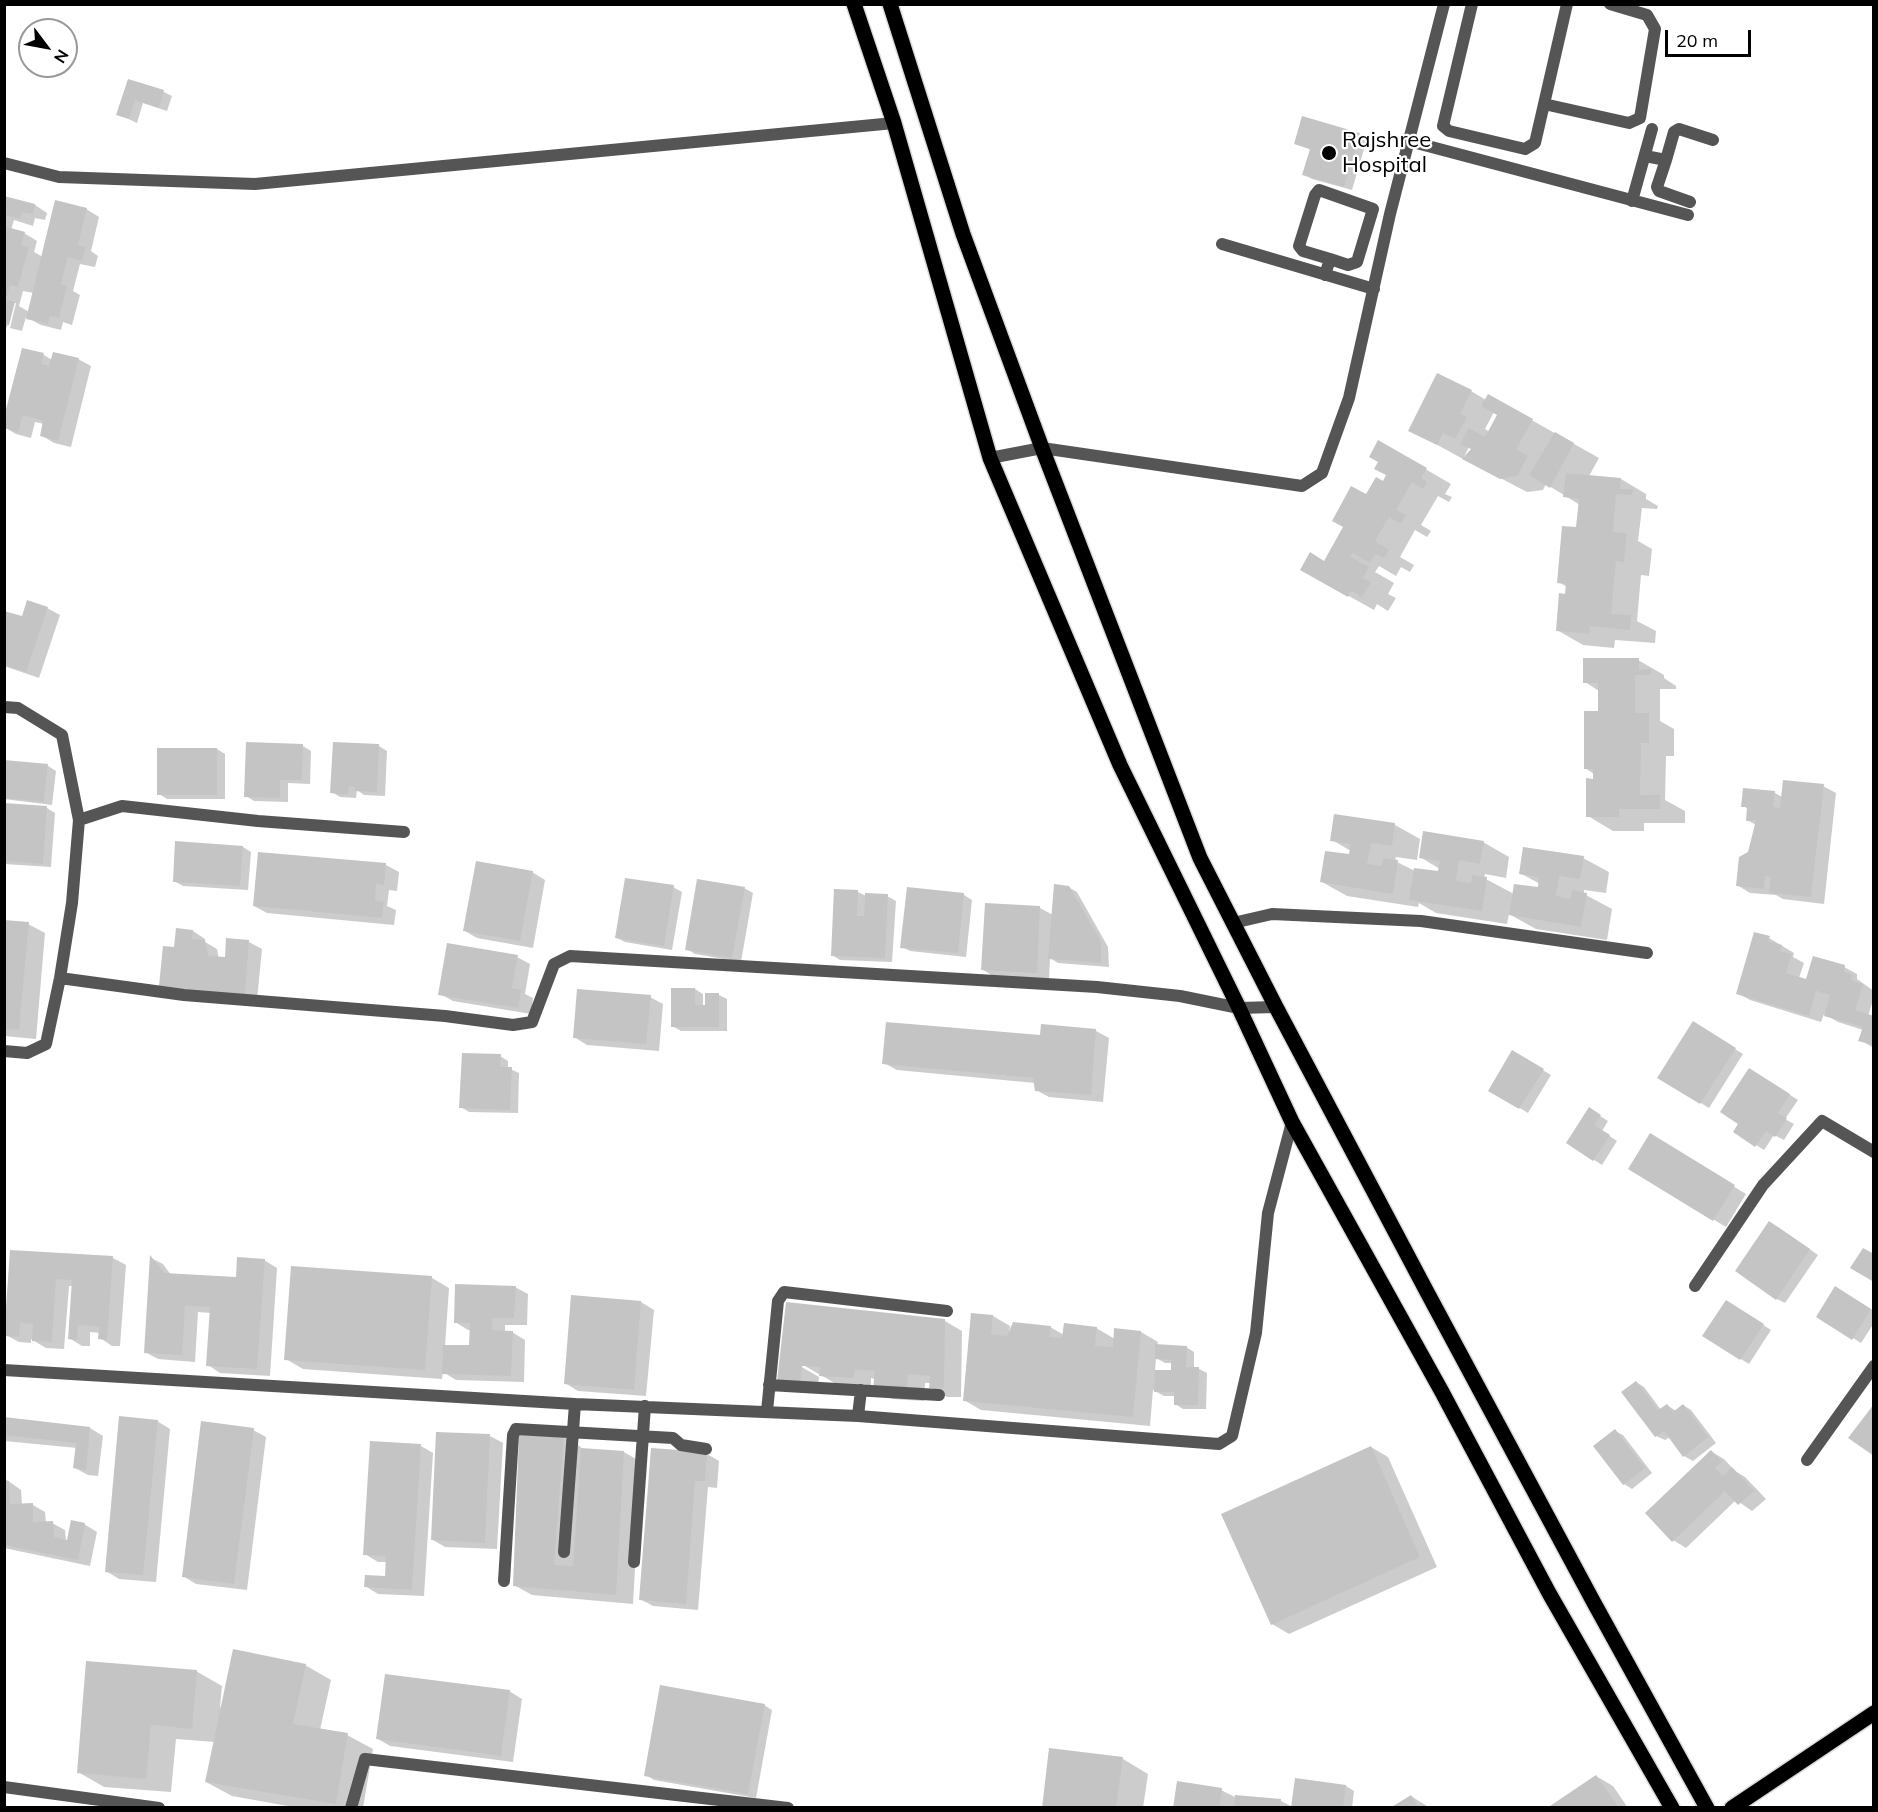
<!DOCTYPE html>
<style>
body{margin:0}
#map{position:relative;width:1878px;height:1812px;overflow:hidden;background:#fff;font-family:Mulish,sans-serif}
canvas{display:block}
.frame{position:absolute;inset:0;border:6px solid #000;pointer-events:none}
.north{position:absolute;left:18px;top:18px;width:60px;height:60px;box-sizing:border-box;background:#fff;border:2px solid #999;border-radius:50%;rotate:122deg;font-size:16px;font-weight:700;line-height:24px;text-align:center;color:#000}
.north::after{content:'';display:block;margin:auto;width:21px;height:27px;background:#000;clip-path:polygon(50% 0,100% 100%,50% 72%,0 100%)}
.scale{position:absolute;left:1665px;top:30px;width:86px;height:27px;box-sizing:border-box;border:3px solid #000;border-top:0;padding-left:8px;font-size:18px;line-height:21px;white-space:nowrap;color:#000;-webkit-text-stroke:4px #fff;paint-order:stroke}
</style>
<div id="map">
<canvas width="1878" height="1812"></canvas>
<div class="frame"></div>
<div class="north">N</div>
<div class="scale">20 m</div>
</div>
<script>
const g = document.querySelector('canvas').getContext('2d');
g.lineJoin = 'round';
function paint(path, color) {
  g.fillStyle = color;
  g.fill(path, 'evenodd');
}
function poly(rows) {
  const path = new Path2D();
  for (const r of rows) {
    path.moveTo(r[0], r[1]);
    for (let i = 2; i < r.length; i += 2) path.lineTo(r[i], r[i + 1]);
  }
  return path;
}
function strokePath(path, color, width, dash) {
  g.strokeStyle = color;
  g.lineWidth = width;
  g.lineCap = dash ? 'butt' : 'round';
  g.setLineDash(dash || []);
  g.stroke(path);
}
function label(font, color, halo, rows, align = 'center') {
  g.font = font + ' Mulish,sans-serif';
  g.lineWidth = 4.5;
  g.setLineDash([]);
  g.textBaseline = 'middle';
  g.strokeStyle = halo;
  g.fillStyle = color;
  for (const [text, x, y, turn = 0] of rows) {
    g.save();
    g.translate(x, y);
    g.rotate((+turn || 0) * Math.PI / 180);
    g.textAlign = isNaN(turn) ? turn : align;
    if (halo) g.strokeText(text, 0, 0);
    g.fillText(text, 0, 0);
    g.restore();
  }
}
paint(poly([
 [129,81,164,92,172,96,167,111,143,103,137,123,118,114],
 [1359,135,1367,139,1352,190,1312,179,1303,174,1311,150,1295,143],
 [4,197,35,205,47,213,45,220,35,218,33,226,14,220,11,230,24,233,37,241,34,252,43,257,86,209,99,217,91,251,98,256,95,267,80,264,73,291,80,295,72,325,63,322,61,330,41,325,26,317,22,331,10,328,16,303,13,303,7,327,4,327],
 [23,291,34,293,29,312,19,306],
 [23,350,44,355,52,360,78,359,91,366,71,447,54,443,41,435,44,424,35,422,31,438,16,434,4,427],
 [1471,391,1486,400,1489,396,1599,458,1589,476,1621,479,1646,494,1646,499,1658,506,1657,509,1642,508,1638,541,1652,549,1649,576,1641,575,1637,621,1656,631,1655,643,1615,640,1614,648,1583,645,1557,630,1567,587,1559,582,1577,528,1580,505,1546,484,1543,490,1527,492,1464,459,1473,449,1469,447,1463,459,1410,430],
 [1494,412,1499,415,1490,432,1485,429],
 [1379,442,1451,484,1445,494,1452,497,1449,502,1438,496,1421,525,1431,531,1427,537,1415,530,1400,557,1414,565,1410,572,1401,567,1396,576,1379,566,1375,572,1394,583,1388,594,1396,598,1388,611,1377,604,1374,610,1302,570,1325,563,1367,496,1384,483,1388,475,1380,462],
 [47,608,60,615,39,678,4,666,4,612,23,618],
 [1638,660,1664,675,1664,678,1676,686,1676,689,1660,689,1660,721,1674,729,1674,756,1666,756,1665,800,1685,811,1685,823,1644,823,1644,831,1613,831,1588,816,1594,774,1585,768,1599,713,1599,691,1585,682],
 [335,744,379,746,387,751,385,796,364,795,357,790,356,798,340,797,332,792],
 [303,746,311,751,310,784,288,783,288,802,254,801,246,796],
 [217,749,225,754,225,799,167,799,159,794],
 [4,761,48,766,56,771,52,805,4,799],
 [1823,786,1836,793,1824,904,1783,899,1776,895,1750,893,1737,885,1750,853,1756,825,1747,820,1748,809,1743,806,1744,789,1775,793,1782,797],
 [4,804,47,808,55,813,51,867,4,864],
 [1395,825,1420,839,1417,860,1396,857,1395,861,1415,871,1439,873,1440,869,1420,857,1483,842,1509,857,1506,878,1485,874,1484,878,1514,894,1539,889,1540,884,1520,873,1583,858,1609,872,1606,893,1584,890,1584,894,1612,909,1607,940,1536,929,1509,914,1507,924,1436,913,1419,903,1418,907,1347,896,1322,882,1350,856,1351,851,1332,840],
 [243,847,251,852,248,890,183,886,174,881],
 [260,853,386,865,399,872,397,891,389,890,387,906,396,910,394,925,267,913,254,906],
 [532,872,545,880,533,948,477,938,465,931],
 [673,887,682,892,672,950,625,942,617,938],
 [1068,887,1077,892,1108,947,1109,967,1058,963,1050,958,1049,980,995,977,983,970,986,905,1040,908,1053,915],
 [744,888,753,893,741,962,695,954,687,949],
 [908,889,964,895,972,900,966,957,910,951,902,947],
 [836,891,858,892,866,896,887,896,896,901,892,962,840,960,832,955],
 [4,921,28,924,45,933,36,1039,4,1036],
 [193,931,205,939,205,942,217,949,219,959,226,959,249,942,262,949,257,1000,174,993,161,986,176,949],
 [1769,938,1794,953,1793,957,1804,963,1799,978,1807,981,1844,967,1857,974,1857,979,1874,991,1874,997,1868,1016,1874,1018,1874,1048,1860,1040,1863,1030,1838,1022,1824,1014,1821,1022,1750,1000,1738,993],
 [517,957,530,964,525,994,533,998,531,1014,453,1001,440,994],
 [695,989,703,994,703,1007,707,1007,707,994,719,995,727,999,727,1031,681,1031,672,1026],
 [650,997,663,1004,659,1051,587,1045,574,1037],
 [1042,1026,1096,1031,1109,1038,1103,1102,1049,1097,1036,1090,1035,1083,897,1070,884,1063,1042,1037],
 [1701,1028,1743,1054,1709,1108,1659,1077],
 [1512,1052,1551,1075,1528,1113,1490,1090],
 [500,1056,508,1061,508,1068,519,1073,518,1113,469,1112,461,1107],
 [1758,1074,1798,1100,1785,1119,1794,1124,1784,1140,1774,1135,1764,1150,1735,1132],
 [1597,1114,1608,1121,1602,1131,1617,1141,1602,1165,1568,1143],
 [1663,1143,1746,1194,1726,1227,1630,1169],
 [1778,1227,1818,1255,1785,1303,1777,1299],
 [12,1251,113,1258,126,1265,120,1346,112,1346,100,1338,100,1333,90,1332,90,1346,82,1346,69,1338,73,1286,69,1286,64,1349,46,1348,31,1339,31,1343,19,1342,6,1335],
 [151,1258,163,1264,171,1275,237,1279,264,1260,277,1268,270,1376,220,1373,208,1365,211,1313,198,1312,195,1362,158,1359,145,1352],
 [432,1278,449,1288,445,1346,471,1347,472,1330,468,1330,455,1322,515,1287,528,1294,527,1325,505,1325,505,1332,512,1332,525,1340,524,1382,456,1380,443,1372,442,1379,303,1369,286,1359],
 [1836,1288,1874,1311,1874,1323,1861,1343,1818,1316],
 [641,1302,654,1310,646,1396,578,1391,565,1383],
 [787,1304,945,1321,962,1331,961,1397,947,1397,930,1387,931,1383,925,1383,924,1401,892,1399,875,1389,875,1379,871,1378,871,1387,838,1385,796,1361,795,1363,819,1377,817,1392,796,1390],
 [1734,1306,1771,1330,1749,1364,1704,1336],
 [972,1314,993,1316,1010,1326,1009,1333,1050,1327,1064,1335,1096,1328,1115,1339,1141,1332,1158,1342,1157,1346,1186,1347,1194,1352,1194,1368,1199,1369,1207,1373,1206,1409,1183,1409,1175,1404,1175,1396,1164,1396,1153,1390,1150,1426,981,1410,964,1400],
 [1156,1358,1165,1363,1172,1363,1172,1372,1155,1371],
 [1636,1382,1644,1387,1661,1410,1667,1405,1676,1411,1683,1405,1691,1410,1716,1443,1693,1461,1684,1456,1670,1437,1665,1440,1656,1436],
 [4,1419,90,1428,103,1436,98,1476,88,1475,75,1468,77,1448,4,1441],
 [157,1421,170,1429,156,1582,119,1579,106,1571],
 [253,1430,266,1437,247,1590,196,1584,183,1576],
 [1615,1431,1623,1435,1652,1473,1632,1489,1624,1484],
 [490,1436,503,1443,497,1549,445,1547,433,1540],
 [564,1437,581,1447,581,1449,624,1452,641,1462,633,1604,532,1595,514,1585],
 [421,1446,433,1453,424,1596,378,1594,365,1586,386,1578,387,1562,378,1562,365,1554],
 [1371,1447,1388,1457,1437,1567,1289,1634,1272,1624],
 [1712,1452,1724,1459,1735,1471,1745,1477,1766,1499,1752,1511,1736,1500,1686,1548,1673,1540],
 [707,1454,719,1461,717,1488,708,1487,698,1610,653,1606,640,1599],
 [4,1478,21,1490,22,1505,33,1505,45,1512,46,1523,52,1523,65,1530,66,1541,68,1541,84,1524,97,1532,90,1566,4,1548],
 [305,1665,331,1680,320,1730,347,1735,373,1749,363,1808,299,1808,232,1796,206,1782,215,1742,176,1739,171,1792,104,1787,78,1772,196,1671,222,1686,220,1707,222,1708],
 [509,1691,522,1699,513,1762,390,1746,378,1739],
 [764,1705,772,1710,756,1798,654,1780,646,1775],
 [1123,1759,1148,1774,1143,1808,1043,1808],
 [1596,1776,1613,1786,1628,1808,1550,1808],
 [1346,1786,1354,1791,1352,1808,1174,1808,1221,1790,1237,1798,1281,1801,1293,1807],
 [1411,1796,1430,1808,1393,1808]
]), '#0003');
paint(poly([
 [128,79,164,90,159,108,135,100,129,119,116,115],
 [1302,116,1360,133,1344,187,1302,175,1310,149,1294,144],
 [4,196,35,204,33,214,22,212,20,219,4,215],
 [55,200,87,208,78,245,86,247,82,261,68,257,61,284,67,286,59,318,50,316,48,324,26,319],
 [4,226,25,232,21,245,29,247,18,287,10,285,6,300,15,302,9,325,4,324],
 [22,348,44,353,41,364,49,366,53,352,79,358,58,441,40,436,43,421,23,415,18,432,4,428,4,417],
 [1437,373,1472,390,1460,414,1467,417,1455,439,1443,433,1437,445,1408,431],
 [1488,394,1533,419,1516,449,1528,456,1517,476,1500,479,1462,459,1471,449,1460,444,1469,428,1485,437,1497,415,1481,406],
 [1555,432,1574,443,1550,488,1529,475],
 [1378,440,1427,468,1421,478,1427,482,1423,489,1412,482,1396,510,1406,515,1401,524,1389,517,1375,541,1389,550,1384,558,1375,554,1370,563,1353,553,1350,556,1369,567,1363,578,1371,582,1362,597,1351,591,1348,597,1300,570,1310,552,1324,561,1343,527,1332,521,1351,486,1366,494,1376,477,1383,481,1386,475,1374,469,1378,462,1369,457],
 [1566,473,1621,478,1620,489,1633,489,1632,495,1616,494,1613,532,1627,533,1624,562,1616,561,1611,614,1631,615,1630,630,1590,626,1589,634,1556,631,1559,593,1565,594,1566,584,1557,583,1562,526,1576,527,1579,499,1563,497],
 [27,600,48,607,26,672,4,665,4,611,22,616],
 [1583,658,1639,658,1639,670,1651,669,1651,675,1635,675,1635,713,1649,713,1649,743,1641,743,1640,795,1660,795,1660,809,1619,809,1619,817,1586,817,1586,778,1593,779,1593,769,1584,769,1584,711,1598,711,1598,683,1583,683],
 [246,742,303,744,302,780,280,780,280,798,244,797],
 [333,742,379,744,377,792,354,791,355,787,349,786,348,795,330,793],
 [157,748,217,748,217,795,157,795],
 [4,760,48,764,44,802,4,798],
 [1783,780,1824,784,1811,897,1769,893,1771,877,1765,876,1764,889,1736,886,1739,857,1748,852,1756,820,1746,821,1747,807,1741,807,1743,788,1775,791,1773,807,1780,808],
 [4,803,47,806,43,864,4,861],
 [1334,814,1395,823,1392,846,1371,843,1367,864,1382,866,1383,858,1398,860,1393,894,1320,882,1325,851,1349,854,1351,844,1330,841],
 [1423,831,1484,841,1480,864,1459,860,1456,881,1471,883,1472,875,1487,877,1482,911,1409,900,1414,868,1438,871,1440,861,1419,858],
 [175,841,243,846,240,886,173,882],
 [1523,847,1584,856,1580,879,1559,876,1556,896,1570,899,1572,890,1587,893,1581,927,1509,915,1514,884,1538,887,1539,877,1519,874],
 [258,852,386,863,384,885,376,884,375,901,384,902,382,918,253,906],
 [476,861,533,871,520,941,463,931],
 [625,878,674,885,664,946,615,938],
 [697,879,745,887,732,958,685,950],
 [1054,884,1069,886,1101,941,1101,963,1048,959],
 [907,887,964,893,958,953,900,948],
 [834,889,858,890,857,916,864,916,865,893,888,894,885,958,831,956],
 [985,903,1040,906,1037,973,981,970],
 [4,920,29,922,19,1030,4,1029],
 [176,928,193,930,192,939,205,940,208,956,225,957,226,938,249,940,245,994,159,986,163,946,174,947],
 [1754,932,1770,936,1768,941,1782,945,1780,951,1792,954,1786,973,1806,979,1813,956,1845,965,1844,972,1852,975,1851,980,1863,984,1855,1010,1874,1016,1874,1045,1858,1041,1863,1027,1824,1016,1830,995,1816,991,1809,1016,1736,994],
 [447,943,518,955,512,988,521,990,518,1008,438,995],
 [671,988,695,988,695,1005,705,1005,705,993,719,993,719,1027,671,1027],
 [577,989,651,995,646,1044,573,1038],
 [1693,1021,1736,1048,1700,1104,1657,1078],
 [886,1022,1040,1035,1041,1024,1096,1029,1091,1095,1035,1091,1033,1078,882,1064],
 [1512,1050,1544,1069,1519,1109,1488,1091],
 [462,1053,501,1054,500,1067,512,1067,510,1110,459,1108],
 [1749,1068,1790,1094,1778,1113,1787,1118,1775,1137,1766,1131,1755,1147,1733,1132,1738,1124,1720,1112],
 [1589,1107,1601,1115,1594,1125,1610,1135,1593,1161,1566,1143],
 [1650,1133,1735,1185,1713,1221,1628,1169],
 [1769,1221,1810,1249,1776,1300,1735,1271],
 [1863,1248,1874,1254,1874,1282,1850,1268],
 [10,1250,113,1256,107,1340,98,1339,99,1327,78,1325,77,1340,68,1339,72,1280,56,1279,52,1342,32,1341,33,1324,20,1323,19,1337,4,1336],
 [150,1255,164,1273,236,1277,237,1257,265,1259,257,1369,206,1366,210,1307,185,1306,182,1355,144,1353],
 [291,1266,432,1276,425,1370,284,1360],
 [455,1284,516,1286,514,1318,492,1318,492,1330,513,1331,511,1376,442,1374,443,1345,469,1345,470,1323,454,1323],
 [1835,1286,1871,1309,1852,1340,1816,1317],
 [571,1295,641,1301,634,1390,564,1384],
 [1726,1300,1764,1324,1740,1360,1702,1336],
 [786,1302,945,1319,944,1388,929,1388,930,1376,908,1374,907,1391,873,1389,875,1371,855,1369,854,1378,819,1376,820,1367,802,1366,800,1383,777,1381],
 [971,1313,993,1315,991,1334,1007,1336,1013,1322,1051,1326,1049,1337,1062,1338,1064,1323,1097,1327,1095,1346,1113,1347,1114,1328,1141,1331,1133,1417,963,1401],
 [1155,1344,1187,1346,1186,1367,1199,1367,1198,1405,1174,1405,1174,1392,1154,1392,1155,1370,1171,1370,1171,1360,1155,1359],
 [1636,1381,1658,1410,1667,1404,1673,1412,1683,1404,1708,1437,1683,1457,1664,1431,1655,1437,1621,1392],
 [1874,1404,1874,1456,1848,1438],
 [119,1416,158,1420,143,1575,105,1572],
 [4,1417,90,1427,86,1470,73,1468,76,1443,4,1435],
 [201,1421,254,1428,234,1584,182,1577],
 [1615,1429,1645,1468,1623,1485,1593,1446],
 [436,1432,490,1434,485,1543,431,1540],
 [519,1435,564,1436,554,1565,573,1566,581,1448,624,1451,616,1595,513,1586],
 [370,1441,421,1444,412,1590,364,1587,365,1575,385,1576,386,1556,363,1555],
 [1371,1446,1420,1557,1271,1625,1221,1514],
 [651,1448,707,1452,705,1481,695,1481,686,1604,639,1600],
 [1711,1450,1722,1462,1715,1468,1723,1476,1732,1467,1754,1491,1738,1505,1725,1491,1672,1542,1645,1513],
 [9,1481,10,1504,33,1503,33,1522,53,1521,54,1537,67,1540,71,1520,85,1523,78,1560,4,1545,4,1482],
 [233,1649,306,1664,293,1724,348,1733,336,1804,205,1782],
 [86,1661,197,1670,192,1729,151,1725,146,1779,77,1773],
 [385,1674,510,1690,501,1756,376,1739],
 [660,1685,765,1704,748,1794,644,1776],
 [1049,1748,1123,1757,1116,1808,1042,1808],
 [1596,1775,1619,1808,1547,1808],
 [1295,1778,1346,1785,1343,1808,1291,1808],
 [1177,1781,1222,1788,1219,1808,1173,1808],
 [1235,1795,1281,1799,1280,1808,1234,1808],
 [1411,1795,1419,1808,1390,1808]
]), '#c4c4c4');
const primary = poly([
 [854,4,894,123,990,458,1120,765,1239,1008,1292,1122,1442,1392,1549,1593,1672,1808],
 [890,4,963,234,1042,448,1200,858,1276,1007,1427,1292,1593,1601,1707,1808],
 [1732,1808,1874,1713]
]);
strokePath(primary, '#dbdbdb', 18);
strokePath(poly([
 [1472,4,1443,126,1449,131,1525,149,1535,143,1544,104,1629,123,1640,118,1655,29,1647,15,1610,4],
 [1544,104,1567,4],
 [1409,141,1688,215],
 [1645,156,1666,160,1657,187,1659,191,1690,202],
 [1666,160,1674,132,1679,129,1713,140],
 [4,163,59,177,255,184,894,123],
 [1632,201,1652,129],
 [1222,244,1374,289],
 [1325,275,1330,259,1303,251,1299,246,1315,195,1319,190,1373,209,1357,262,1348,265,1330,259],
 [990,458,1042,448,1302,486,1322,473,1349,398,1390,214,1444,4],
 [4,707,18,708,62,735,79,820],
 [1233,923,1272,914,1421,921,1647,953],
 [60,978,184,995,445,1016,513,1025,532,1022,554,964,570,956,1097,987,1180,996,1239,1008,1276,1007],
 [4,1051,27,1053,46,1044,60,978,72,903,79,820,122,806,258,821,404,832],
 [1695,1286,1763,1185,1822,1121,1874,1152],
 [4,1370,575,1404,858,1416,1219,1444,1232,1436,1256,1333,1268,1213,1292,1122],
 [769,1385,939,1395],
 [767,1411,778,1301,784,1292,947,1311],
 [858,1416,861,1390],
 [1807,1460,1874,1366],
 [564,1552,575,1404],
 [634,1562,645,1406],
 [504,1581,513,1435,516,1429,673,1438,681,1445,706,1449],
 [4,1787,159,1808],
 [351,1808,365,1759,788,1808]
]), '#555', 12);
strokePath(primary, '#000', 15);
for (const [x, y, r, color] of [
 [1329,153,8,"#000"]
]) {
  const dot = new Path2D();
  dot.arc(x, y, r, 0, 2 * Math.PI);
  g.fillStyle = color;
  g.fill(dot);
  strokePath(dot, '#fff', 2);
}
label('22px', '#000', '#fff', [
 ["Rajshree",1342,140],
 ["Hospital",1342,165]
], 'left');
</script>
